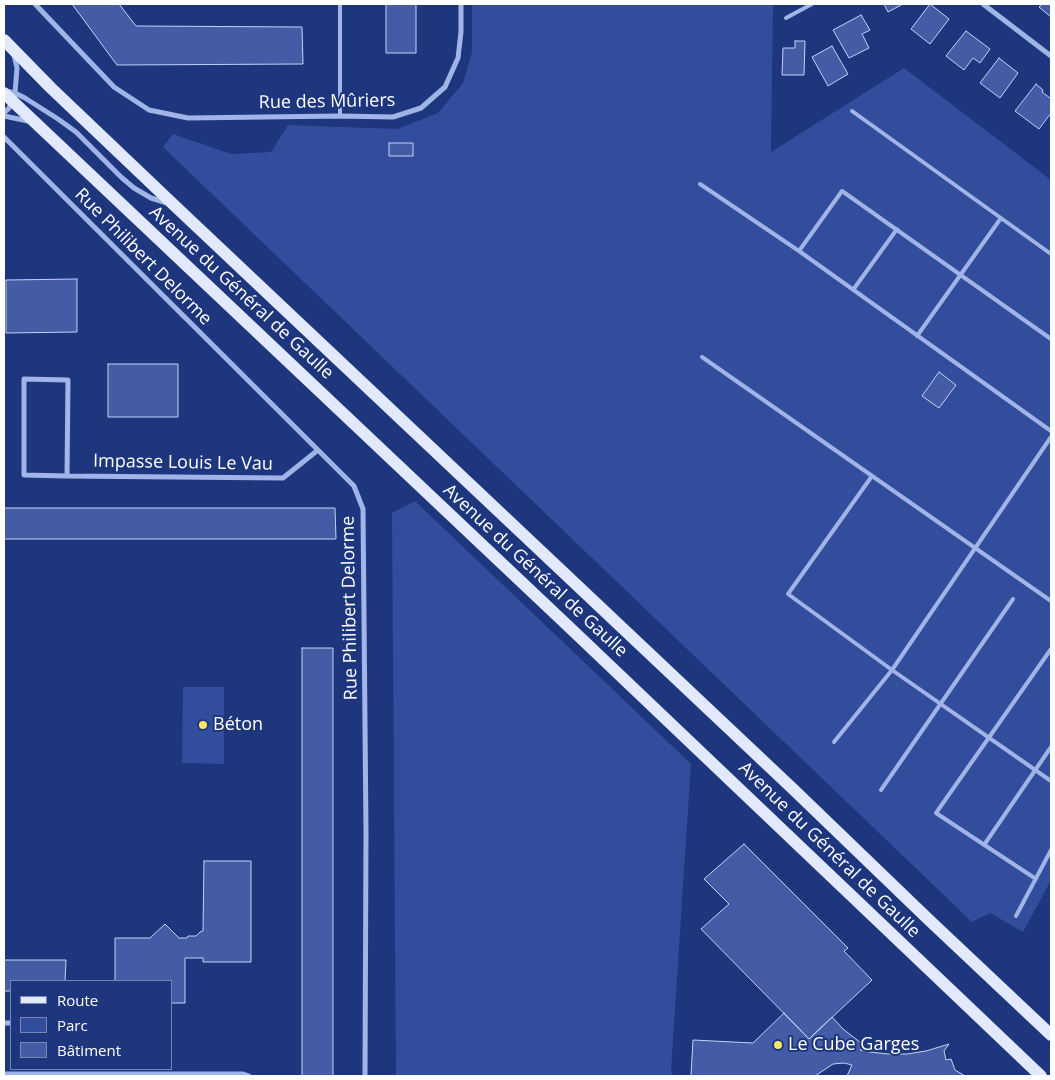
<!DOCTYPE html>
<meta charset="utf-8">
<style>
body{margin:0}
#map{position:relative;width:1055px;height:1080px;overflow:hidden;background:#1e367d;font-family:"Open Sans",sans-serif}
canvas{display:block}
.frame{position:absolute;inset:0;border:5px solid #fff;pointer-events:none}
.legend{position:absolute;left:10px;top:980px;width:162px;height:90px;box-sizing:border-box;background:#1e367d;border:1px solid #7886b1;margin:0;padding:6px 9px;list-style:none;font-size:15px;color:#fff}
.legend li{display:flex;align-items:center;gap:10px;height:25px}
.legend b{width:25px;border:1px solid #7886b1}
</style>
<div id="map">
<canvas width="1055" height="1080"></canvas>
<div class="frame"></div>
<ul class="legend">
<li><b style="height:6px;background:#e3e9fd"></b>Route</li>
<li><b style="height:14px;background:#314d9c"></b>Parc</li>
<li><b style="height:14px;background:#435ca5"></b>Bâtiment</li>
</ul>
</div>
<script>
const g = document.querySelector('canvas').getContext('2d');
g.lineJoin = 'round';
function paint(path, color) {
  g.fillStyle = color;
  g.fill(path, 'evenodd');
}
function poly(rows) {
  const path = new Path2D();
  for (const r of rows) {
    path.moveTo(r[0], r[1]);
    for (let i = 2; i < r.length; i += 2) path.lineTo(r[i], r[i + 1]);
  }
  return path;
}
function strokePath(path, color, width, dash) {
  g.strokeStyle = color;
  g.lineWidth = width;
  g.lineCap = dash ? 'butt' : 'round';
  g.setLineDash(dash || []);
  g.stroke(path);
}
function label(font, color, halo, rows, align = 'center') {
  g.font = font + ' "Open Sans",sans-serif';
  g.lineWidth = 4;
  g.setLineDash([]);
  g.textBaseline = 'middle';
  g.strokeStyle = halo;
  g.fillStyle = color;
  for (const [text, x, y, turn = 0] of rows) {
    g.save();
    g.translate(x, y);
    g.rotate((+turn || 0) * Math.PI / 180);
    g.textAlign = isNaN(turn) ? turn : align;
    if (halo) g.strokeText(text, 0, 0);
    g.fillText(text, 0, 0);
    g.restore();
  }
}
paint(poly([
 [472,4,773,4,771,152,904,68,1051,180,1051,880,1023,932,990,913,972,922,163,147,173,134,231,154,271,152,288,125,397,129,438,113,463,83,472,52],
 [415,501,691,764,671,1070,673,1076,396,1076,392,513],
 [183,687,224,687,224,764,182,763]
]), '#314d9c');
const building = poly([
 [72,4,119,4,136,26,302,27,303,64,117,65,72,4],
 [386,4,416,4,416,53,386,53,386,4],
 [884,4,903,4,888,12,884,4],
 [930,4,949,19,930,44,911,29,930,4],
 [1042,4,1051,4,1051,17,1039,7,1042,4],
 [861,15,870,30,862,34,869,48,849,58,833,30,861,15],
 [966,31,990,49,980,63,973,58,964,70,946,56,966,31],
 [795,41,805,41,804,75,782,75,783,48,795,48,795,41],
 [832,46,848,74,828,86,812,57,832,46],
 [999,58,1018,73,1000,98,980,83,999,58],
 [1036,84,1043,90,1042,92,1050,98,1051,96,1051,113,1039,129,1015,111,1036,84],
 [389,143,413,143,413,156,389,156,389,143],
 [77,279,77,332,6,333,6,280,77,279],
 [108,364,178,364,178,417,108,417,108,364],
 [939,372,956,385,939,408,922,396,939,372],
 [4,508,335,508,336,539,4,539,4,508],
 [302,648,333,648,333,1076,302,1076,302,648],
 [744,844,848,948,844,951,872,980,809,1039,701,929,729,904,704,879,744,844],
 [204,861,251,861,251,962,203,962,203,958,185,958,185,1003,171,1003,171,981,115,981,115,938,150,938,165,924,179,938,187,938,188,936,196,936,200,932,203,931,204,861],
 [4,960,66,960,65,981,11,981,11,991,4,991,4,960],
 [784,1013,809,1039,832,1017,843,1029,865,1046,860,1050,870,1052,888,1054,907,1054,926,1051,949,1044,944,1051,946,1060,951,1059,955,1070,965,1076,847,1076,852,1065,844,1063,833,1064,815,1076,691,1076,693,1040,753,1043,784,1013]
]);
paint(building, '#435ca5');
strokePath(building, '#c5d2f6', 1);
strokePath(poly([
 [786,18,812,4],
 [852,111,1051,254],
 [340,116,340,4],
 [700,184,799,251,1051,431],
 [799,251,842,191,1051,339],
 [853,290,897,229],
 [917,336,1001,218],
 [702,357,1051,601],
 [872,476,788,594,892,670,1051,781],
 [834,742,892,670,1051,437],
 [881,790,1013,599],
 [984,845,1051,747],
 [1036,879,936,813,1051,649],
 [1016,916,1051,850]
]), '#a1b4e7', 4);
strokePath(poly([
 [35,4,114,87,149,110,188,118,340,116,393,117,421,108,445,87,458,58,461,32,461,4],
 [983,4,1051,56],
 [6,91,15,93,25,98,58,119,76,132,121,177,134,188,151,198,167,203],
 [4,113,9,108,12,102,15,93,17,68,14,55],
 [4,116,28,121],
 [4,137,354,486,363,509,366,833,365,1076],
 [67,476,68,380,24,379,24,475,67,476,283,478,318,450],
 [4,1023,11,1023],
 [4,1074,243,1074,249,1076]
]), '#a1b4e7', 5);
strokePath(poly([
 [4,40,51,88,175,206,793,789,928,919,1051,1035],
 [4,93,567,625,1041,1076]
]), '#e3e9fd', 12);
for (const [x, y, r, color] of [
 [203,725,5,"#f6e761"],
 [778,1045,5,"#f6e761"]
]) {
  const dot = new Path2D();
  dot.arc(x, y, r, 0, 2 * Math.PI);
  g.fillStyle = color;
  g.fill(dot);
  strokePath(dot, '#1e367d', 2);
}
label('18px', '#fff', '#1e367d', [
 ["Rue des Mûriers",327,102,-1],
 ["Rue Philibert Delorme",143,257,45],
 ["Avenue du Général de Gaulle",241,293,43],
 ["Impasse Louis Le Vau",183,463,1],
 ["Avenue du Général de Gaulle",535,571,43],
 ["Rue Philibert Delorme",350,608,-91],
 ["Avenue du Général de Gaulle",829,850,44]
]);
label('18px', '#fff', '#1e367d', [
 ["Béton",213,725],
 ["Le Cube Garges",788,1045]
], 'left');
</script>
